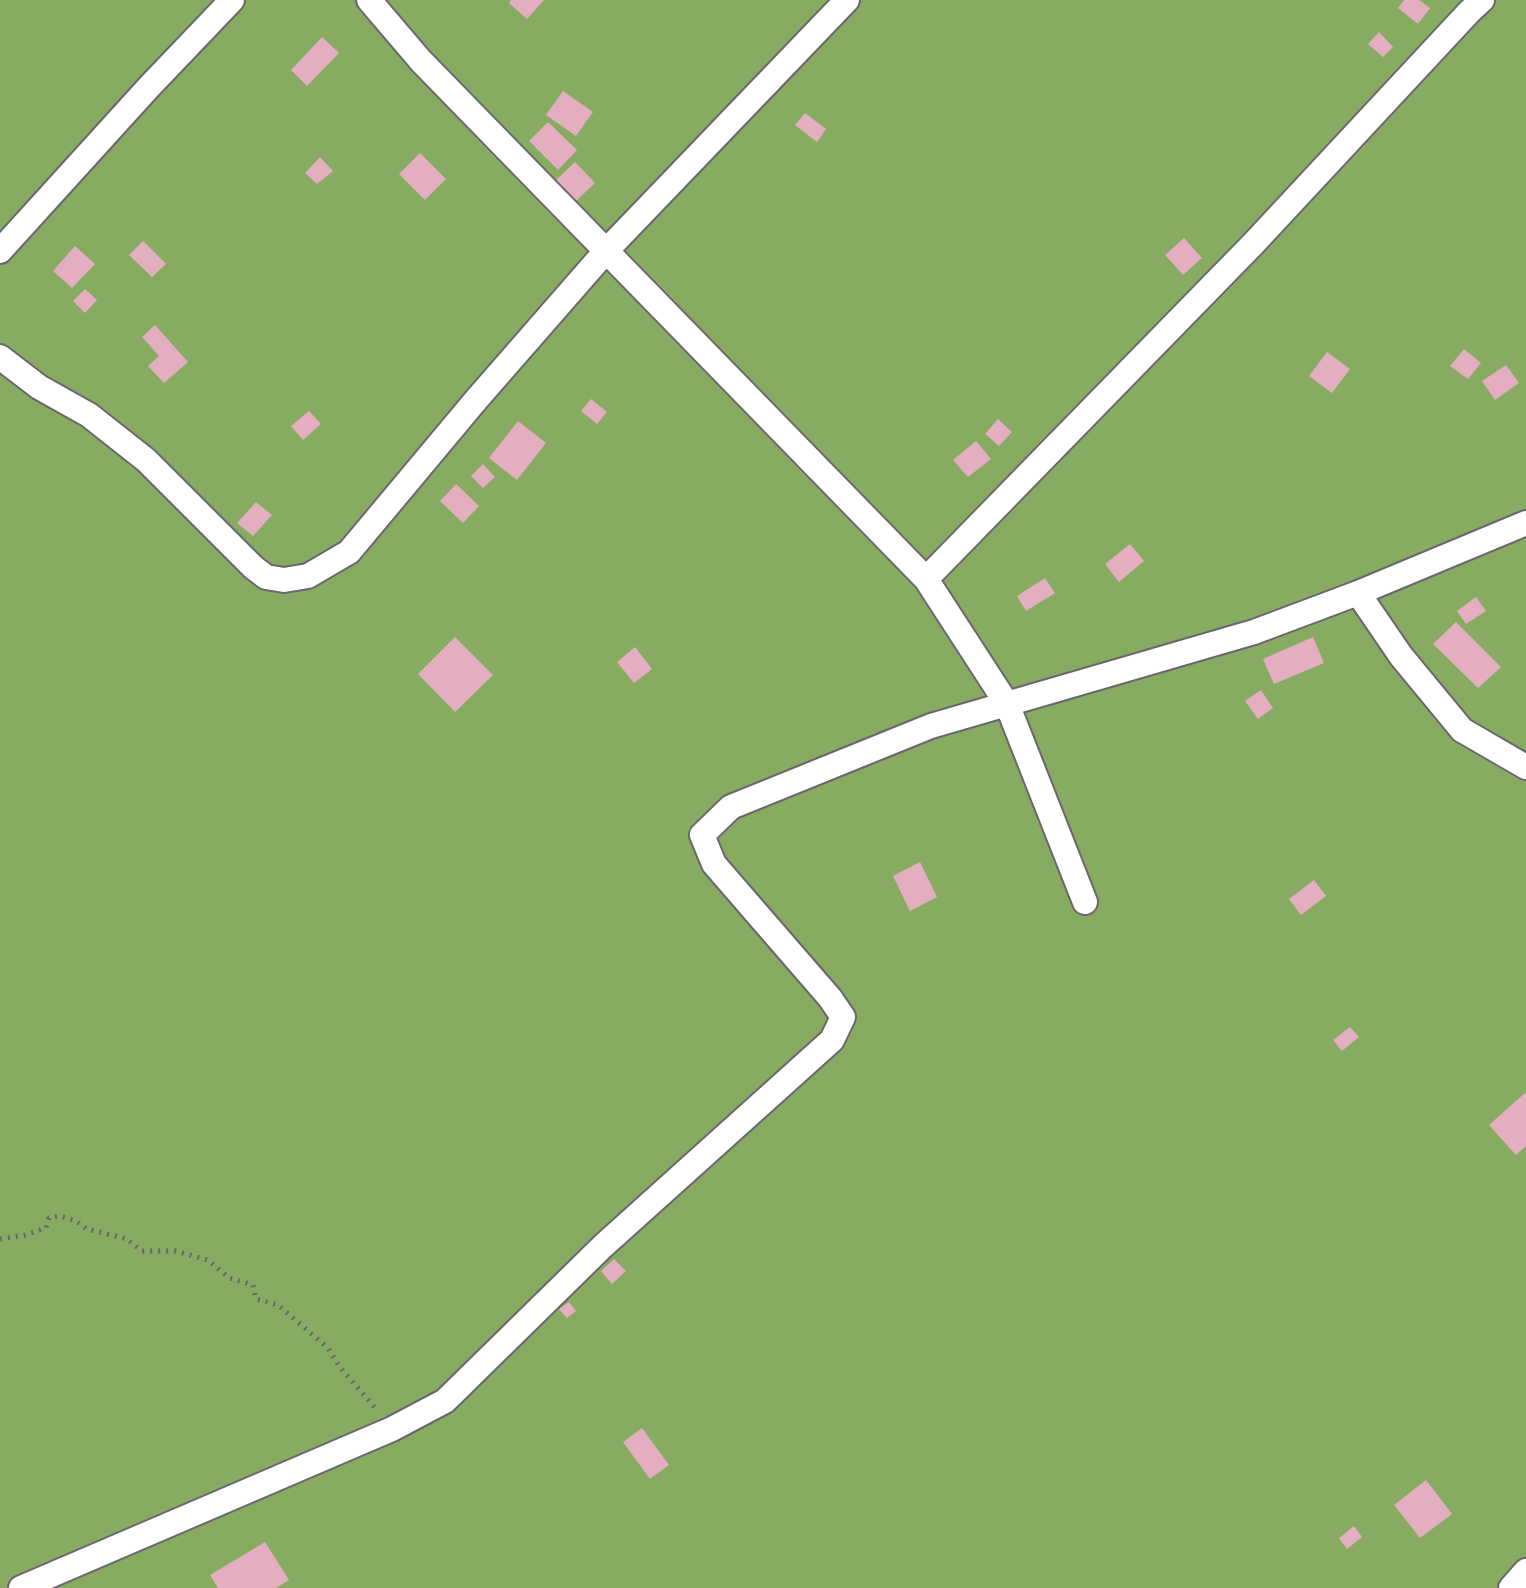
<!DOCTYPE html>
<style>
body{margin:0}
canvas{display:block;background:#f2e4cc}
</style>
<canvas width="1526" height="1588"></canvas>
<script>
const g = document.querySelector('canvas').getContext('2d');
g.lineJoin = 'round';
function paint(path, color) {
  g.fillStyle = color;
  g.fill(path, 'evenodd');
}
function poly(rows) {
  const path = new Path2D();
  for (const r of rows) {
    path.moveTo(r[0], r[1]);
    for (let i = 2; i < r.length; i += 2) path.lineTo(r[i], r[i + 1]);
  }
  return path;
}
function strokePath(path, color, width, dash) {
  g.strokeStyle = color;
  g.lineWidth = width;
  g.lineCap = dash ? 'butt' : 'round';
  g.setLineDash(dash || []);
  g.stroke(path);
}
paint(poly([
 [0,0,1526,0,1526,1588,0,1588]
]), '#87ac61');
paint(poly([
 [511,0,544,0,527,19,509,3],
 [1404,0,1419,0,1430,8,1418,24,1398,8],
 [1379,32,1393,47,1383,57,1368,44],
 [322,37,339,53,307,86,291,70],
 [563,91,593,112,576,136,546,115],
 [805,113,826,129,817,142,795,125],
 [548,122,577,150,558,170,529,141],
 [420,153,446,179,425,200,399,174],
 [320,157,333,171,317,184,305,173],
 [575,162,595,183,574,203,554,182],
 [1184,238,1202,258,1183,275,1165,255],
 [143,241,166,264,152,277,129,255],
 [75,246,95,264,72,288,53,271],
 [85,289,97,300,85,313,73,301],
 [155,325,188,362,164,383,148,366,159,356,142,337],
 [1464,349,1481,363,1468,379,1450,366],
 [1327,352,1350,369,1332,393,1309,376],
 [1506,365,1519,383,1495,400,1482,381],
 [591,399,607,412,597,424,581,411],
 [309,411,321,424,303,440,291,426],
 [998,419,1012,432,999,446,985,434],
 [518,421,546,443,517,480,489,458],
 [976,441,991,459,968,477,953,460],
 [483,464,495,477,483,488,471,476],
 [456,484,479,506,463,523,440,501],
 [256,502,272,515,253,536,237,523],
 [1130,544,1144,561,1119,582,1105,564],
 [1045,578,1055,593,1026,611,1017,596],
 [1476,597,1486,611,1466,624,1457,611],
 [1456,622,1501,667,1478,688,1433,644],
 [455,637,493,675,455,712,418,674],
 [1313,637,1324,663,1274,684,1263,659],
 [635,647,652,669,634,683,617,662],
 [1261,690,1273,708,1258,719,1245,701],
 [920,862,937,897,910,911,893,876],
 [1314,880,1326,896,1301,915,1289,899],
 [1350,1027,1359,1037,1342,1051,1333,1040],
 [1526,1092,1526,1146,1516,1155,1489,1125],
 [614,1259,626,1271,612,1284,601,1271],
 [569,1302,576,1311,567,1318,559,1309],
 [642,1428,669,1465,650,1479,623,1442],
 [1426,1480,1452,1514,1420,1538,1394,1505],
 [1354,1526,1362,1537,1347,1549,1339,1538],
 [265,1542,289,1580,276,1588,218,1588,210,1575]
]), '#e3aec0');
const minor = poly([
 [369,0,421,61,926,579,1007,704,1085,902],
 [0,251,148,88,232,0],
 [0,357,39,387,89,415,146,460,253,567,266,577,284,580,308,576,349,552,476,400,606,251,847,0],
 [926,579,1254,243,1469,12,1482,0],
 [1358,593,1401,656,1462,730,1526,767],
 [21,1588,392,1429,445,1401,603,1246,832,1040,843,1017,830,998,714,864,702,835,731,807,931,726,1254,632,1358,593,1526,523],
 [1511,1588,1526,1571]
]);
strokePath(minor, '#6b666e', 28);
strokePath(poly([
 [0,1239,25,1235,46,1228,49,1218,60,1216,76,1221,87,1229,127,1239,142,1251,175,1251,208,1260,229,1278,253,1285,256,1299,278,1305,328,1348,339,1366,375,1408]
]), '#6b666e', 5, [2, 6]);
strokePath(minor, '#fff', 24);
</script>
